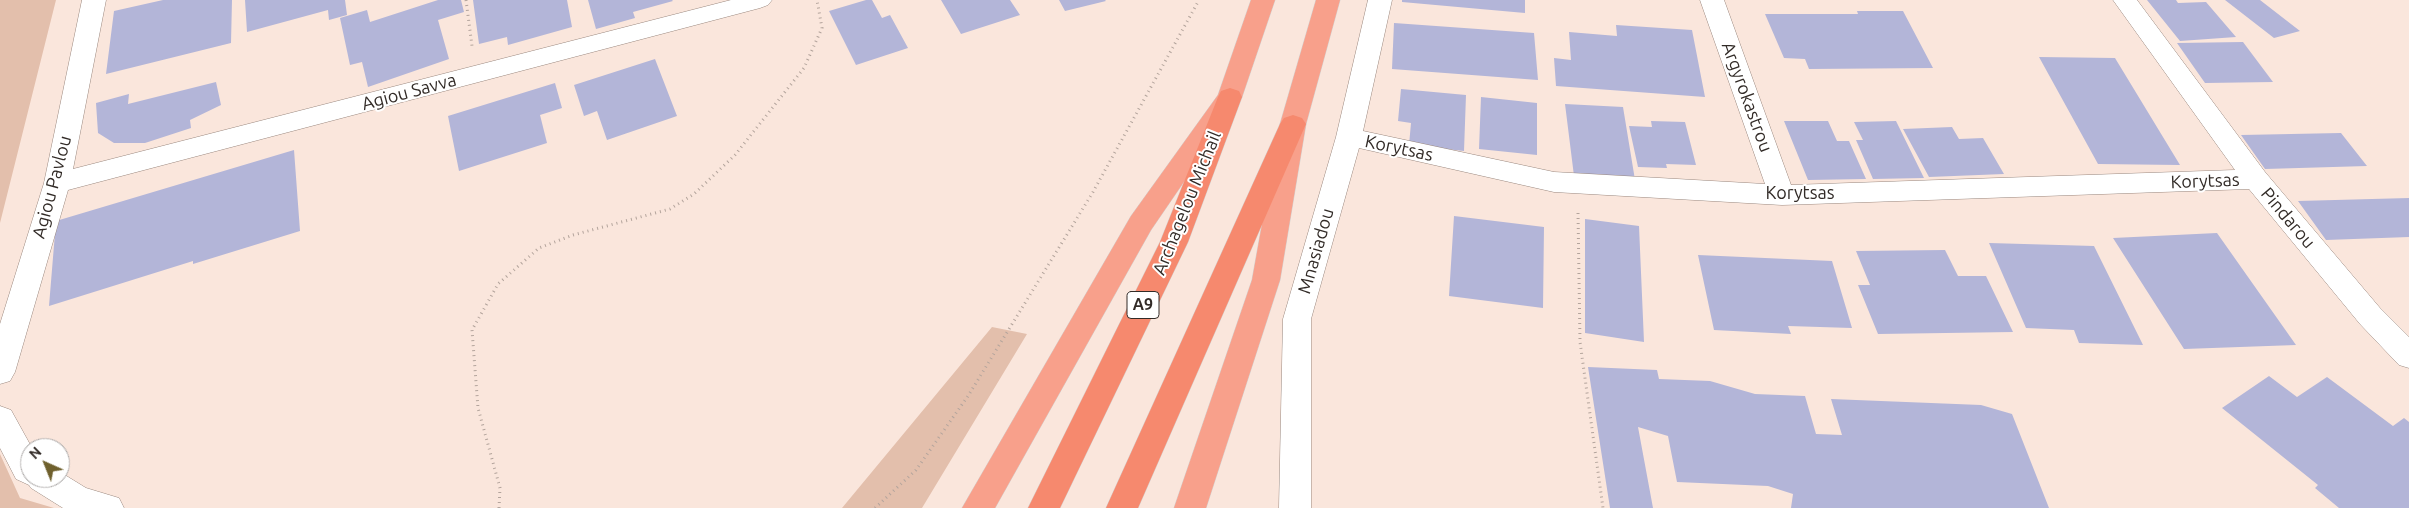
<!DOCTYPE html>
<style>
body{margin:0}
#map{position:relative;width:2409px;height:508px;overflow:hidden;background:#fae6dc;font-family:Ubuntu,sans-serif}
canvas{display:block}
.north{position:absolute;left:20px;top:438px;width:50px;height:50px;box-sizing:border-box;background:#fff;border:1px solid #adaaa9;border-radius:50%;rotate:316deg;font-size:14px;font-weight:700;line-height:20px;text-align:center;color:#322b27}
.north::after{content:'';display:block;margin:auto;width:18px;height:22px;background:#6f602d;clip-path:polygon(50% 0,100% 100%,50% 72%,0 100%)}
</style>
<div id="map">
<canvas width="2409" height="508"></canvas>
<div class="north">N</div>
</div>
<script>
const g = document.querySelector('canvas').getContext('2d');
g.lineJoin = 'round';
function paint(path, color) {
  g.fillStyle = color;
  g.fill(path, 'evenodd');
}
function poly(rows) {
  const path = new Path2D();
  for (const r of rows) {
    path.moveTo(r[0], r[1]);
    for (let i = 2; i < r.length; i += 2) path.lineTo(r[i], r[i + 1]);
  }
  return path;
}
function strokePath(path, color, width, dash) {
  g.strokeStyle = color;
  g.lineWidth = width;
  g.lineCap = dash ? 'butt' : 'round';
  g.setLineDash(dash || []);
  g.stroke(path);
}
function label(font, color, halo, rows, align = 'center') {
  g.font = font + ' Ubuntu,sans-serif';
  g.lineWidth = 4;
  g.setLineDash([]);
  g.textBaseline = 'middle';
  g.strokeStyle = halo;
  g.fillStyle = color;
  for (const [text, x, y, turn = 0] of rows) {
    g.save();
    g.translate(x, y);
    g.rotate((+turn || 0) * Math.PI / 180);
    g.textAlign = isNaN(turn) ? turn : align;
    if (halo) g.strokeText(text, 0, 0);
    g.fillText(text, 0, 0);
    g.restore();
  }
}
paint(poly([
 [0,0,56,0,0,223],
 [992,327,1027,334,922,508,842,508],
 [0,454,20,498,54,508,0,508]
]), '#e3bfac');
paint(poly([
 [163,0,232,0,231,43,106,74,114,11],
 [245,0,345,0,347,15,329,20,328,10,247,32],
 [438,0,461,0,464,12,438,20,449,59,368,87,362,62,350,65,340,18,367,10,370,22],
 [473,0,567,0,572,27,508,45,507,37,479,44],
 [588,0,672,0,673,1,633,12,635,18,596,29],
 [866,0,872,0,882,18,890,15,908,48,856,65,829,11],
 [941,0,1010,0,1020,15,961,34],
 [1059,0,1105,0,1106,1,1065,11],
 [1402,0,1525,0,1525,13,1402,2],
 [2147,0,2176,0,2178,3,2206,2,2236,37,2180,41],
 [2225,0,2260,0,2300,31,2274,38],
 [1857,11,1903,11,1933,68,1809,69,1805,59,1784,58,1765,14,1858,14],
 [1394,23,1534,33,1538,80,1392,69],
 [1616,25,1692,30,1705,97,1556,86,1554,58,1571,60,1569,32,1617,36],
 [2243,42,2273,82,2205,83,2177,43],
 [2039,57,2115,58,2180,165,2098,164],
 [655,59,677,116,607,140,597,111,584,116,574,85],
 [216,82,221,105,190,120,191,128,145,143,114,143,98,133,96,103,129,94,128,104],
 [555,83,562,108,540,115,547,143,459,171,448,116],
 [1401,89,1466,95,1464,151,1409,145,1411,123,1398,121],
 [1481,97,1537,103,1537,155,1479,149],
 [1565,104,1623,107,1635,180,1574,176],
 [1651,121,1685,122,1696,165,1666,164,1667,168,1638,167,1629,126,1652,127],
 [1784,121,1828,121,1837,141,1849,141,1866,179,1808,180],
 [1896,121,1924,178,1873,179,1856,140,1863,140,1854,122],
 [1952,127,1959,139,1983,138,2004,174,1929,177,1903,129],
 [2341,133,2367,166,2265,169,2241,135],
 [294,150,300,231,193,264,193,261,49,306,56,221],
 [2409,198,2409,237,2326,240,2298,201],
 [1454,216,1544,227,1543,308,1449,296],
 [1585,219,1639,226,1644,342,1585,333],
 [2217,233,2296,345,2184,349,2113,238],
 [1989,243,2094,246,2143,345,2079,343,2074,330,2026,328],
 [1945,250,1958,276,1986,276,2013,332,1878,334,1858,285,1870,285,1856,251],
 [1698,255,1832,261,1852,328,1788,326,1791,334,1714,330],
 [1588,367,1657,370,1659,379,1710,381,1755,394,1805,396,1816,434,1842,435,1831,399,1981,405,2012,414,2049,508,1791,508,1793,494,1768,486,1677,482,1668,436,1638,427,1653,508,1610,508],
 [2269,376,2297,397,2327,377,2393,426,2404,418,2409,422,2409,508,2339,508,2315,488,2318,485,2222,408]
]), '#b3b5d8');
const minor = poly([
 [82,0,106,0,73,169,731,0,772,0,768,5,760,8,68,190,15,372,10,381,0,384,0,324,44,183,82,0],
 [1368,0,1392,0,1363,131,1554,172,1765,184,1700,0,1724,0,1791,185,2235,170,2113,0,2137,0,2265,172,2380,308,2409,337,2409,368,2399,365,2360,324,2249,189,1782,205,1554,192,1359,148,1311,319,1311,508,1279,508,1283,319,1336,137,1368,0],
 [0,406,11,410,32,448,30,448,30,478,60,478,60,472,86,488,119,498,124,508,63,508,31,488,29,485,16,479,0,448,0,406]
]);
const trunk = poly([
 [1251,0,1275,0,1242,97,1151,230,995,508,962,508,1131,216,1218,95,1251,0],
 [1316,0,1340,0,1306,124,1280,280,1206,508,1174,508,1252,280,1280,124,1316,0]
]);
const motorway = poly([
 [1230,88,1239,91,1242,97,1188,242,1060,508,1028,508,1160,242,1218,97,1221,91,1230,88],
 [1293,115,1302,118,1306,124,1138,508,1106,508,1280,124,1284,118,1293,115]
]);
strokePath(minor, '#9a887f', 1);
strokePath(trunk, '#d2d0cf', 1);
strokePath(motorway, '#d2d0cf', 1);
strokePath(poly([
 [466,0,472,46],
 [1578,213,1580,342,1603,508],
 [499,508,500,488,478,408,472,330,498,284,539,248,573,235,670,209,694,194,735,155,804,68,822,28,817,0],
 [875,508,916,470,968,396,1093,192,1199,0]
]), '#b3a49c', 3, [1, 4]);
paint(minor, '#fff');
paint(trunk, '#f8a08b');
paint(motorway, '#f6896e');
for (const [x, y, w] of [
 [1143,305,32]
]) {
  const box = new Path2D();
  box.roundRect(x - w / 2, y - 13.5, w, 27, 4);
  g.fillStyle = '#fff';
  g.fill(box);
  strokePath(box, '#322b27', 1);
}
label('bold 16px', '#322b27', null, [
 ["A9",1143,305]
]);
label('18px', '#322b27', '#fff', [
 ["Agiou Savva",409,92,-15],
 ["Argyrokastrou",1747,97,70],
 ["Korytsas",1399,148,12],
 ["Korytsas",2205,181,-2],
 ["Agiou Pavlou",52,187,-75],
 ["Korytsas",1800,193],
 ["Archagelou Michail",1187,203,-68],
 ["Pindarou",2288,218,50],
 ["Mnasiadou",1316,251,-74]
]);
</script>
